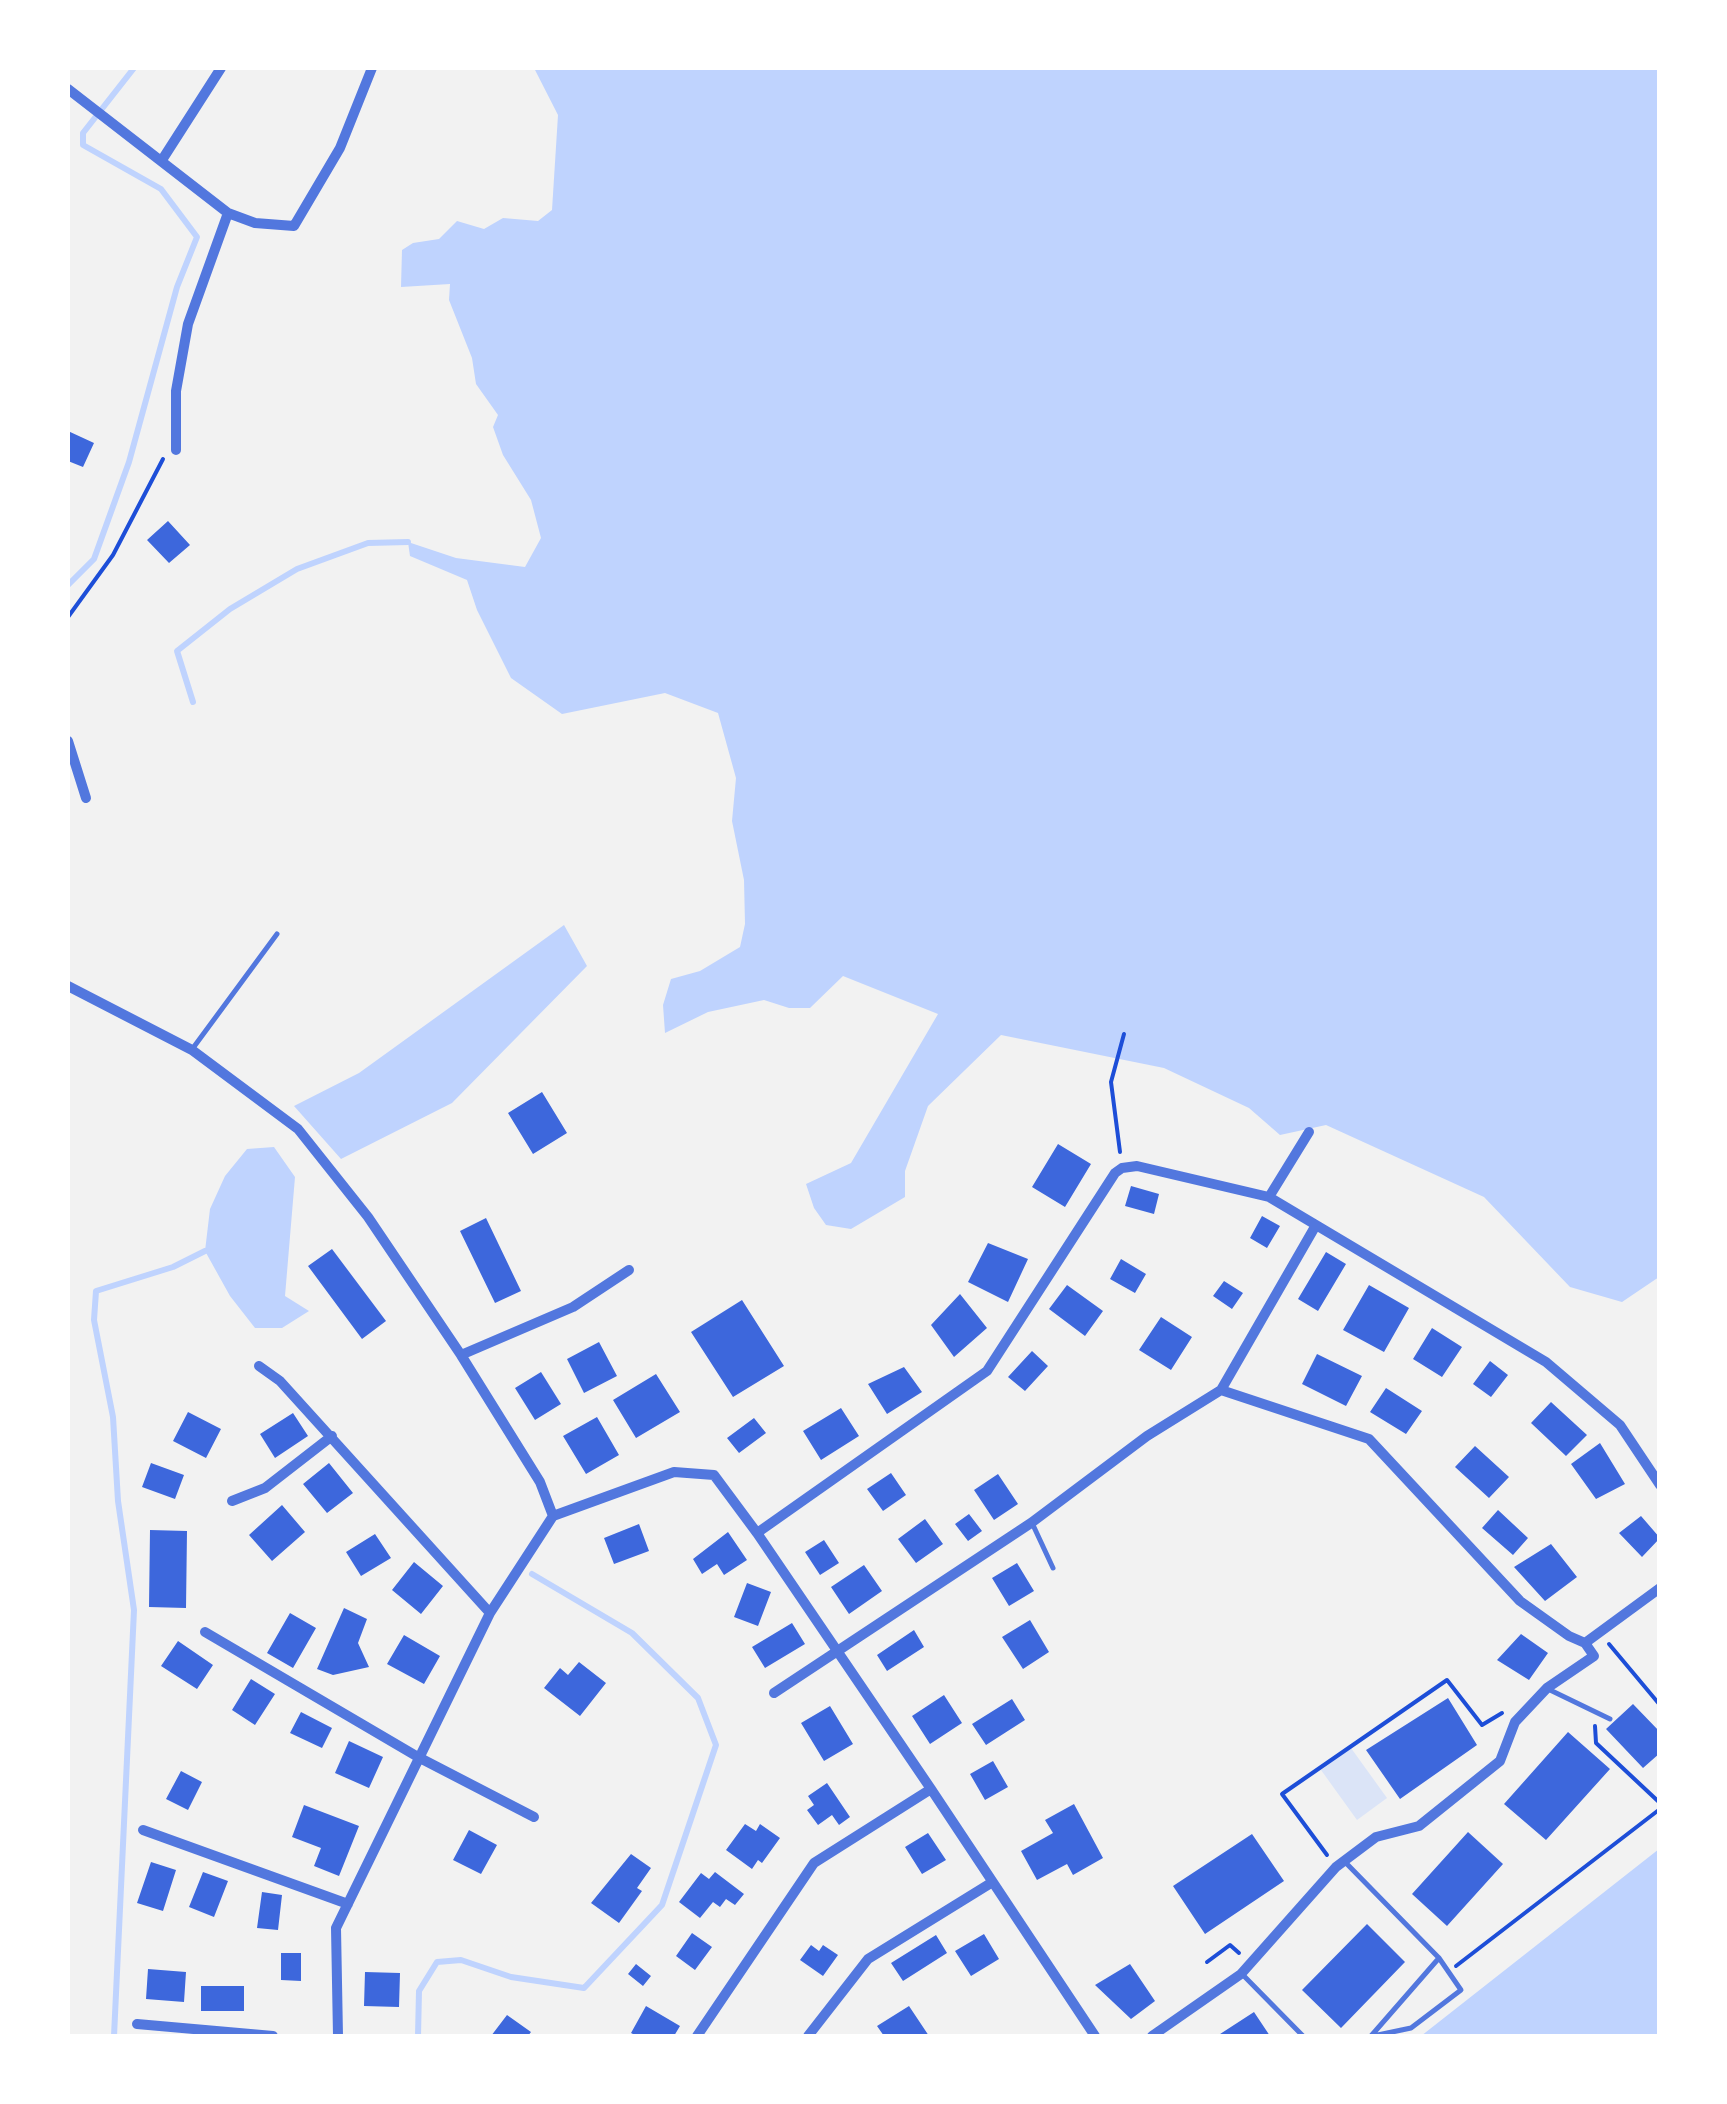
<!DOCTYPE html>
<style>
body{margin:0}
#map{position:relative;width:1727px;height:2104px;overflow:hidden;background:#f2f2f2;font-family:Cabin,sans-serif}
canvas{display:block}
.frame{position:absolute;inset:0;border:70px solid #fff;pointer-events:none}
</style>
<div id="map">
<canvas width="1727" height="2104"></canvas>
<div class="frame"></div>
</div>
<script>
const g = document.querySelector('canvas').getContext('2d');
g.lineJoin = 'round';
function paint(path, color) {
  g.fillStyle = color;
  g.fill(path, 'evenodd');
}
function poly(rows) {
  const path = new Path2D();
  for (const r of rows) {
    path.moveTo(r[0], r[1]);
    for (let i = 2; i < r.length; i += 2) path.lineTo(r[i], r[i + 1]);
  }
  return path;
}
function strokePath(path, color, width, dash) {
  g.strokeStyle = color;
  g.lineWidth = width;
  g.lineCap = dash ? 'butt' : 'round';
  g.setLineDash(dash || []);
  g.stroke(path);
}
paint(poly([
 [1351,1748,1387,1798,1357,1820,1321,1770]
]), '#dbe4f7');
paint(poly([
 [534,68,1659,68,1659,1277,1622,1302,1570,1287,1484,1197,1326,1125,1280,1135,1249,1108,1164,1068,1001,1035,928,1106,905,1171,905,1197,851,1229,826,1225,814,1208,806,1184,851,1163,938,1014,843,976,810,1008,789,1008,764,1000,708,1012,665,1033,663,1005,671,979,700,971,740,947,745,924,744,880,732,821,736,778,718,713,665,693,562,714,511,678,477,610,467,580,410,556,408,542,456,558,525,567,541,538,531,500,503,455,493,427,498,415,476,384,472,358,449,300,450,284,401,287,402,250,413,243,439,239,457,221,484,229,503,218,538,221,552,210,558,115],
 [564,925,587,966,452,1103,341,1159,294,1106,359,1073],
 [274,1147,295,1177,285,1296,309,1311,282,1328,255,1328,230,1296,205,1251,210,1209,225,1176,247,1149],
 [1659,1849,1659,2036,1421,2036]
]), '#bfd3fe');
strokePath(poly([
 [68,585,94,559,129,462,177,287,197,237,161,189,83,145,83,133,134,68],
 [193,702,177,651,230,609,297,569,368,543,408,542],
 [114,2036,134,1610,118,1501,113,1417,94,1320,96,1291,173,1267,205,1251],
 [418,2036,419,1991,437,1962,461,1960,511,1977,584,1988,662,1905,716,1745,698,1698,632,1633,532,1574]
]), '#bfd3fe', 6);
paint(poly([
 [68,431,94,443,83,467,68,461],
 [168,521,190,545,169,563,147,540],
 [542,1092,567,1133,533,1154,508,1113],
 [1058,1144,1091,1164,1065,1207,1032,1187],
 [1131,1186,1159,1194,1154,1214,1125,1206],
 [1262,1216,1280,1226,1267,1248,1250,1238],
 [486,1218,521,1291,495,1303,460,1231],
 [988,1243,1028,1259,1008,1302,968,1282],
 [332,1249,386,1321,362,1339,308,1266],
 [1326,1252,1346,1264,1318,1311,1298,1299],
 [1121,1259,1146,1274,1135,1293,1110,1279],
 [1224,1281,1243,1293,1232,1309,1213,1296],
 [1067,1285,1103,1311,1085,1336,1049,1309],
 [1369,1285,1409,1308,1384,1352,1343,1330],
 [960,1294,987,1328,954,1357,931,1325],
 [742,1300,784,1366,733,1397,691,1332],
 [1161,1317,1192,1337,1171,1370,1139,1350],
 [1432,1328,1462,1347,1442,1377,1413,1359],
 [599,1342,617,1376,584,1393,567,1359],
 [1032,1351,1048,1366,1025,1391,1008,1377],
 [1317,1354,1362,1376,1346,1406,1302,1384],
 [1490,1361,1508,1375,1491,1397,1473,1384],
 [904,1367,922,1392,887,1414,868,1384],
 [541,1372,561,1404,535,1420,515,1388],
 [656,1374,680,1412,636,1438,613,1400],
 [1386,1388,1422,1411,1406,1434,1370,1412],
 [1551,1402,1587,1435,1566,1456,1531,1423],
 [841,1408,859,1436,821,1460,803,1431],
 [188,1412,221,1429,206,1458,173,1441],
 [293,1413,308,1436,275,1458,260,1434],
 [597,1417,619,1455,586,1474,563,1436],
 [754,1418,766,1433,739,1453,727,1438],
 [1600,1443,1625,1484,1596,1499,1571,1464],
 [1475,1446,1509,1477,1489,1498,1455,1467],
 [151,1463,184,1475,175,1499,142,1487],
 [329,1463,353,1493,327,1513,303,1484],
 [891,1473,906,1495,883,1511,867,1489],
 [998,1474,1018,1504,994,1520,974,1490],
 [282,1505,305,1532,272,1561,249,1535],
 [1498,1510,1528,1538,1513,1555,1482,1528],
 [969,1514,982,1531,968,1541,955,1524],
 [1641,1516,1660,1538,1642,1557,1619,1533],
 [925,1519,943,1544,916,1563,898,1539],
 [639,1524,649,1551,614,1564,604,1538],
 [150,1530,187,1531,186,1608,149,1607],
 [728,1532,747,1560,724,1575,717,1564,702,1574,693,1559],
 [375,1534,391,1558,361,1576,346,1552],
 [824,1540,839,1563,820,1575,805,1552],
 [1551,1544,1577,1577,1545,1601,1514,1567],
 [414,1562,443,1586,421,1614,392,1590],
 [1017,1563,1034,1591,1009,1606,992,1578],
 [864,1565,882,1591,849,1614,831,1587],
 [747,1583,771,1592,758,1626,734,1617],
 [344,1608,367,1619,358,1643,369,1667,333,1675,317,1669],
 [290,1613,316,1628,293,1668,267,1653],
 [1030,1620,1049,1652,1023,1669,1002,1637],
 [792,1623,805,1644,765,1668,752,1647],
 [914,1630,924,1647,887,1671,877,1655],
 [1521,1634,1548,1653,1529,1680,1497,1660],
 [404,1635,440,1656,424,1684,387,1664],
 [178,1641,213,1665,197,1689,161,1666],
 [579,1662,606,1683,580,1716,544,1688,560,1668,568,1675],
 [251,1679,275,1694,255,1725,232,1710],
 [944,1695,962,1723,930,1744,912,1716],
 [1448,1698,1477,1745,1400,1799,1366,1750],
 [1012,1699,1025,1720,986,1745,972,1724],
 [1633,1704,1660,1732,1660,1753,1643,1768,1606,1729],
 [830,1706,853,1744,824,1761,801,1723],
 [301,1712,332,1728,322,1748,290,1733],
 [1568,1732,1610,1769,1546,1840,1504,1804],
 [349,1741,383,1757,369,1788,335,1773],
 [993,1761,1008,1787,985,1800,970,1774],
 [181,1771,202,1782,188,1810,166,1799],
 [827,1783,850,1817,839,1825,832,1815,818,1825,807,1810,814,1805,808,1796],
 [1074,1804,1103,1858,1073,1875,1067,1864,1037,1880,1021,1851,1053,1833,1045,1820],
 [304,1805,359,1826,339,1876,314,1866,321,1848,292,1837],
 [745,1824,756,1831,760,1824,780,1838,762,1863,758,1860,752,1869,726,1850],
 [469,1830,497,1845,481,1874,453,1860],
 [1468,1832,1503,1864,1447,1926,1412,1894],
 [928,1833,946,1860,922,1874,905,1847],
 [1252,1834,1284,1881,1205,1934,1173,1886],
 [631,1854,651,1868,637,1888,642,1891,619,1923,591,1903],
 [151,1862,176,1870,163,1911,137,1903],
 [203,1872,228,1881,214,1917,189,1907],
 [715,1872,744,1894,735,1905,726,1899,720,1907,713,1902,700,1918,679,1902,701,1873,709,1879],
 [262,1892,282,1895,278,1930,257,1928],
 [1367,1924,1405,1962,1341,2028,1302,1990],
 [692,1933,712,1947,695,1970,676,1956],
 [984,1934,999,1959,971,1976,955,1951],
 [936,1935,947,1953,903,1981,891,1963],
 [811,1945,819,1951,823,1945,838,1955,823,1976,800,1960],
 [281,1953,301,1953,301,1981,281,1980],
 [636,1964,651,1976,643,1986,628,1974],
 [1130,1964,1155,2001,1131,2019,1095,1985],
 [148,1969,186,1972,184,2002,146,1999],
 [365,1972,400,1973,399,2007,364,2006],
 [201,1986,244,1986,244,2011,201,2011],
 [646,2006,680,2026,674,2036,637,2036,631,2033],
 [909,2006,929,2036,884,2036,877,2026],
 [1254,2012,1270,2036,1217,2036],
 [507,2015,531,2032,528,2036,491,2036]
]), '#3d67dc');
strokePath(poly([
 [68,617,113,555,163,459],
 [1120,1152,1111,1082,1124,1034],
 [1609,1644,1660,1705],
 [1595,1726,1596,1743,1660,1803],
 [1327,1855,1282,1794,1447,1680,1482,1725,1502,1713],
 [1207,1962,1230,1945,1239,1953],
 [1456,1966,1660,1809]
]), '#1d4ed8', 4);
strokePath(poly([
 [193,1048,277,934],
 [1033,1525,1053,1568],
 [1550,1690,1610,1719],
 [1346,1863,1439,1958,1371,2036],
 [1242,1974,1303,2036],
 [1373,2036,1411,2028,1461,1990,1439,1958]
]), '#5277de', 5);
strokePath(poly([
 [68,89,228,213,255,223,294,226,340,148,372,68],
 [162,160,221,68],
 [176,450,176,391,188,324,228,213],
 [68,741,86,798],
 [68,986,192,1050,298,1129,368,1217,461,1355,540,1482,553,1516],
 [1269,1197,1309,1132],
 [461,1355,573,1307,629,1270],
 [259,1366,280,1381,490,1613],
 [1221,1390,1369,1439,1520,1601,1569,1636,1585,1643,1660,1588],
 [232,1501,265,1488,332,1436],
 [553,1516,674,1472,714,1475,757,1533,931,1789,1095,2036],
 [757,1533,987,1371,1115,1173,1122,1168,1137,1166,1269,1197,1546,1362,1620,1425,1660,1485],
 [205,1632,418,1757,534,1817],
 [774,1693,1031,1523,1147,1436,1221,1390,1316,1225],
 [143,1830,348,1904],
 [137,2024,273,2036],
 [338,2036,336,1928,490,1613,553,1516],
 [697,2036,814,1863,931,1789],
 [808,2036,868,1959,991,1883],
 [1152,2036,1241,1974,1336,1867,1376,1837,1419,1826,1500,1761,1515,1722,1547,1688,1594,1656,1585,1643]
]), '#5277de', 10);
</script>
